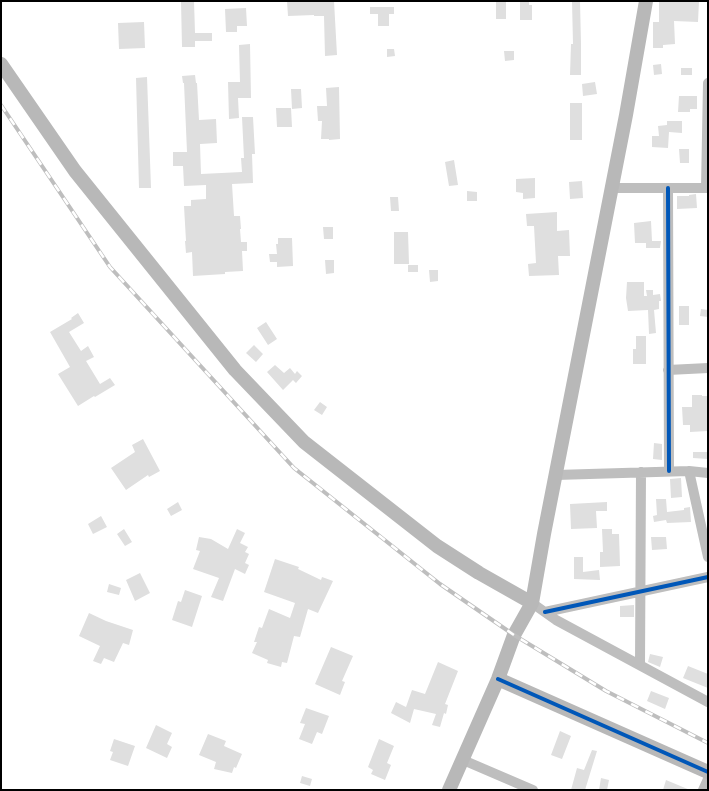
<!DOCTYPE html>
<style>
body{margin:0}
#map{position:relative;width:709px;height:791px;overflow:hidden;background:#fff;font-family:"PT Sans",sans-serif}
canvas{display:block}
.frame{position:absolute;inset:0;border:2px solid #000;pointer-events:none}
</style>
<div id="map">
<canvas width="709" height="791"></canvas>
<div class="frame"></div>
</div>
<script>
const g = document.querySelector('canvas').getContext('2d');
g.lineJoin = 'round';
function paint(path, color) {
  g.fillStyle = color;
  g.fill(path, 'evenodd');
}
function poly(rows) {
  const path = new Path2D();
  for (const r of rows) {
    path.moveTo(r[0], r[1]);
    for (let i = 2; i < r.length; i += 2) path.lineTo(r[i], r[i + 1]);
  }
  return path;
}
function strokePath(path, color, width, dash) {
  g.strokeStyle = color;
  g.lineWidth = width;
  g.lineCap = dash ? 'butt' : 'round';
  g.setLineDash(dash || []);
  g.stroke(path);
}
paint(poly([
 [181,1,194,1,195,33,212,33,212,41,195,41,195,47,182,47],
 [287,1,334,1,337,55,325,56,324,16,314,16,314,15,288,16],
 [496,1,506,1,506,19,496,19],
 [520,1,529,1,529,5,532,5,532,20,520,20],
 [572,1,580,1,581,44,581,75,570,75,571,44,573,44],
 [659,1,699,1,698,22,674,21,675,44,663,45,663,48,653,48,653,22,659,22],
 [370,7,394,7,394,14,389,14,389,26,378,26,378,14,370,14],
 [246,8,247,26,237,26,237,32,226,32,225,9],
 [144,22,145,48,119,49,118,23],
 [250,44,251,98,238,98,239,118,229,119,228,82,240,82,239,45],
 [387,49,394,49,395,56,387,57],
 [504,51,514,51,514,60,505,61],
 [661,64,662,74,654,75,653,65],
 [681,68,692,68,692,75,681,75],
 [195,75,196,83,197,83,199,120,216,119,217,143,200,144,201,174,242,172,241,158,244,158,242,117,253,117,255,154,252,154,253,183,232,184,234,216,240,216,241,229,240,229,241,242,247,242,247,251,242,251,243,271,225,272,225,274,193,276,192,252,186,253,185,241,186,241,184,206,191,206,191,200,206,199,206,185,184,186,183,166,173,166,173,152,187,152,184,83,183,83,182,76],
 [147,77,151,188,139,188,136,78],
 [595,82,597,94,583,96,582,84],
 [339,87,340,139,329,140,329,139,321,139,322,121,318,121,317,106,327,106,326,88],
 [291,89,301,89,302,108,292,109],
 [679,96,697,96,697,109,690,109,690,112,678,112],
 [570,103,582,103,582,140,570,140],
 [276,108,291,108,292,127,277,127],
 [667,121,682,121,682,133,669,132,668,148,652,147,652,136,659,136,658,126,667,125],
 [679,149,689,149,689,163,680,163],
 [454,160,458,185,449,186,445,162],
 [535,178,535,198,523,199,523,193,516,192,516,179],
 [582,181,583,198,570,199,569,182],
 [467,191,477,192,477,201,467,201],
 [696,194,697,208,677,209,677,196,689,196,689,195],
 [390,197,398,197,399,211,391,211],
 [557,212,557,231,569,230,570,256,558,256,559,275,529,276,528,264,536,263,534,226,527,226,526,214],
 [651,221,652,241,661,241,660,248,646,248,646,243,635,243,634,223],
 [323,227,333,227,333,239,324,239],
 [394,232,408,232,409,264,394,264],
 [278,238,292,238,293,266,277,267,277,262,270,262,269,254,277,254,276,244,278,244],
 [325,260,334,260,334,273,326,274],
 [408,265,418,265,418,272,408,272],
 [429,270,438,270,438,281,430,282],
 [627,282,644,282,644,296,647,296,646,290,653,290,653,295,660,294,661,301,659,301,659,309,654,310,656,333,649,334,648,310,628,311,626,298],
 [679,306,689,306,689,325,679,325],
 [701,309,708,310,708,317,700,316],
 [78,313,84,323,69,332,81,351,88,346,94,357,86,361,100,384,110,378,115,385,95,397,94,396,78,406,58,374,70,367,50,332,72,319,71,318],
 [266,322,277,339,268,345,257,328],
 [636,336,646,336,646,364,633,364,633,349,636,349],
 [254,345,263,354,256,362,246,353],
 [275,365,284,373,290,368,295,374,297,371,302,376,296,383,293,380,283,390,267,372],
 [692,395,702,395,702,396,708,396,708,431,690,432,690,425,683,425,682,407,692,407],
 [320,402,327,407,322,415,314,410],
 [143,439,160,471,149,477,148,475,126,490,111,468,135,452,132,445],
 [654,443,662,444,662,460,653,459],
 [693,452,708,452,708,459,693,458],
 [681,478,682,497,671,498,670,479],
 [656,499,666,499,667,512,684,510,684,508,690,507,691,522,667,523,666,520,654,522,653,516,657,515],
 [178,502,182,510,171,516,167,509],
 [607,502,607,511,596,511,597,528,571,529,570,504],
 [101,516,107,527,93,534,88,524],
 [124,529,132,542,125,546,117,534],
 [237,529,245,533,240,543,248,547,245,552,249,554,245,563,249,565,245,574,235,569,223,601,211,597,219,578,193,569,200,551,196,550,199,537,211,539,228,549],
 [602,529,612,529,612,534,619,534,620,566,600,567,600,552,603,552],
 [651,537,666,537,667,549,652,550],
 [574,557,583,557,583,572,599,570,600,580,574,579],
 [275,559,299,567,298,569,321,580,322,577,333,581,318,613,308,609,300,637,294,636,287,663,282,662,281,667,267,663,268,660,252,653,257,642,254,642,259,627,262,628,269,609,290,618,295,603,264,592],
 [140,573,150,593,135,601,126,580],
 [109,584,121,588,119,595,107,592],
 [185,590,202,596,192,627,172,620,178,601,181,602],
 [634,605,634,617,620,617,620,606],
 [89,613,106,621,133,630,129,645,123,643,114,662,104,658,101,664,93,661,100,646,79,636],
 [331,647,353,656,342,681,345,682,340,695,315,684],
 [650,654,663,657,660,667,648,662],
 [438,662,458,671,445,704,448,705,446,714,444,713,440,727,432,725,436,714,414,709,410,723,391,713,396,702,406,707,412,690,425,694],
 [688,666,708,674,708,688,683,678],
 [651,691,669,698,665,709,647,701],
 [306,708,329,716,322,734,317,732,312,744,299,739,305,724,300,723],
 [156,725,172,733,167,744,172,747,167,758,146,748],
 [560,731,571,736,562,759,551,755],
 [208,734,226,741,224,746,242,754,236,768,234,767,232,773,214,769,216,762,199,755],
 [114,739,135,746,128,766,110,760,113,752,110,751],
 [379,739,394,746,387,763,391,765,385,780,371,774,373,770,368,767],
 [592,750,597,751,585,790,571,790,577,768,584,770],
 [302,776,312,779,310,786,300,783],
 [601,778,609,780,607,790,599,790],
 [666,780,690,790,663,790]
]), '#dfdfdf');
strokePath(poly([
 [612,188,708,188],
 [668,188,669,471],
 [706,188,708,83],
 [668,370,708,368],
 [689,471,708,557],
 [556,475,689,471,708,473],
 [532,603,556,620,708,702],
 [545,612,708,577],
 [640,665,641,472],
 [463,760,533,790],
 [703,790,708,779]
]), '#bebebe', 10);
strokePath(poly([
 [1,64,75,171,235,370,304,442,437,546,479,573,532,603],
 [498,679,708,772],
 [449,790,498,679,514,635,532,603,544,534,626,115,646,1]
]), '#b8b8b8', 14);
const rail = poly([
 [1,105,110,267,294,468,440,584,514,635,606,691,708,743]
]);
strokePath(rail, '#bebebe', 4);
strokePath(rail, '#fff', 2.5, [8]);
strokePath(poly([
 [668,188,669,471],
 [545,612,708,577],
 [498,679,708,772]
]), '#0057b8', 4);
</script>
